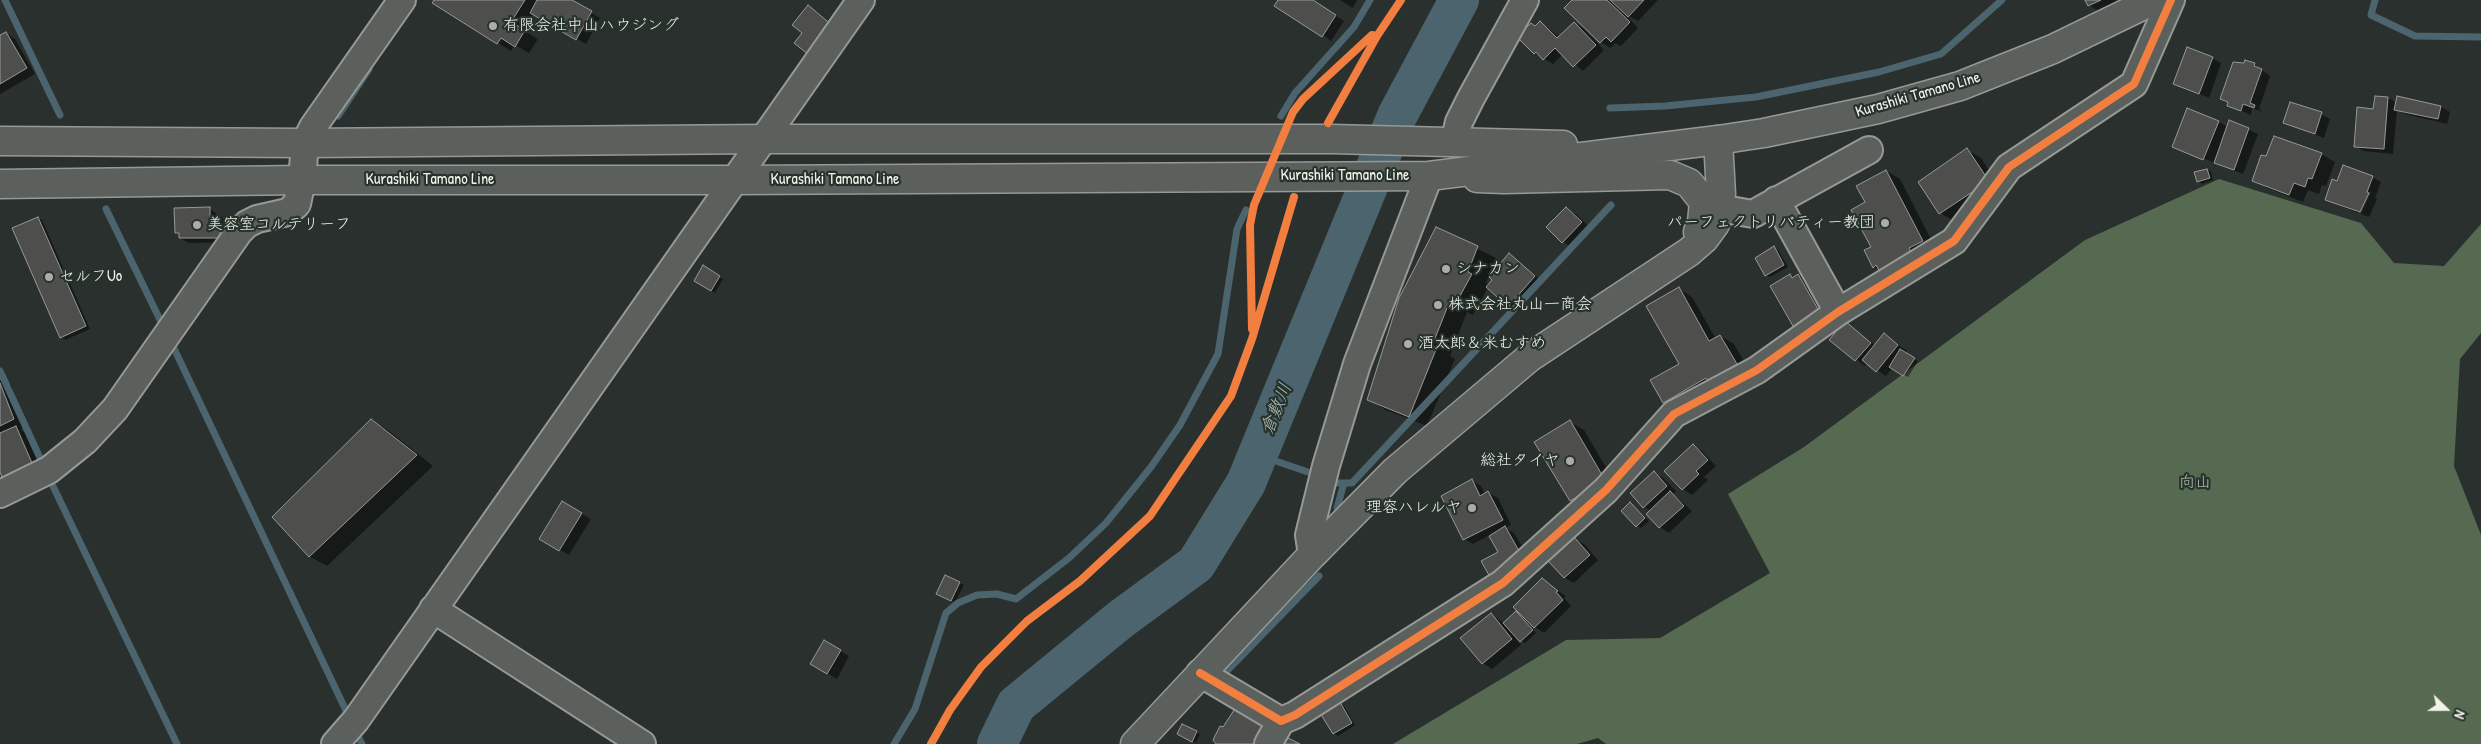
<!DOCTYPE html>
<meta charset="utf-8">
<style>
body{margin:0}
#map{position:relative;width:2481px;height:744px;overflow:hidden;background:#29302d;font-family:"Patrick Hand",sans-serif}
canvas{display:block}
.north{position:absolute;left:2421px;top:684px;width:50px;height:50px;-webkit-text-stroke:4px #26332d;paint-order:stroke;rotate:112deg;font-size:14px;font-weight:700;line-height:20px;text-align:center;color:#f4f1e8}
.north::after{content:'';display:block;margin:auto;width:18px;height:22px;background:#f4f1e8;clip-path:polygon(50% 0,100% 100%,50% 72%,0 100%)}
</style>
<div id="map">
<canvas width="2481" height="744"></canvas>
<div class="north">N</div>
</div>
<script>
const g = document.querySelector('canvas').getContext('2d');
g.lineJoin = 'round';
function paint(path, color) {
  g.fillStyle = color;
  g.fill(path, 'evenodd');
}
function poly(rows) {
  const path = new Path2D();
  for (const r of rows) {
    path.moveTo(r[0], r[1]);
    for (let i = 2; i < r.length; i += 2) path.lineTo(r[i], r[i + 1]);
  }
  return path;
}
function strokePath(path, color, width, dash) {
  g.strokeStyle = color;
  g.lineWidth = width;
  g.lineCap = dash ? 'butt' : 'round';
  g.setLineDash(dash || []);
  g.stroke(path);
}
function label(font, color, halo, rows, align = 'center') {
  g.font = font + ' "Patrick Hand","Klee One",sans-serif';
  g.lineWidth = 4.5;
  g.setLineDash([]);
  g.textBaseline = 'middle';
  g.strokeStyle = halo;
  g.fillStyle = color;
  for (const [text, x, y, turn = 0] of rows) {
    g.save();
    g.translate(x, y);
    g.rotate((+turn || 0) * Math.PI / 180);
    g.textAlign = isNaN(turn) ? turn : align;
    if (halo) g.strokeText(text, 0, 0);
    g.fillText(text, 0, 0);
    g.restore();
  }
}
paint(poly([
 [2219,179,2361,223,2394,263,2444,266,2481,224,2481,333,2460,359,2454,466,2481,535,2481,744,1606,744,1598,738,1577,744,1393,744,1566,640,1660,638,1770,573,1728,494,1804,447,2085,240]
]), '#566a51');
paint(poly([
 [435,0,569,0,600,18,586,44,534,15,524,31,538,39,529,53,515,45,511,51,433,3],
 [1279,0,1312,0,1344,21,1331,41],
 [1340,0,1357,0,1353,8],
 [1574,0,1658,0,1638,21,1625,14,1638,28,1621,46,1615,43,1610,48,1601,42,1566,8],
 [2086,0,2120,0,2098,11,2089,5],
 [808,6,817,12,841,32,804,33],
 [1541,22,1559,37,1574,23,1583,28,1604,50,1583,71,1563,54,1553,64,1535,53,1536,27],
 [6,33,15,39,35,74,0,94,0,37],
 [2212,58,2221,63,2209,98,2175,83],
 [2254,64,2270,76,2259,109,2263,112,2252,108,2251,115,2228,105],
 [2376,97,2388,98,2397,103,2441,107,2450,112,2447,124,2405,114,2397,110,2393,154,2364,151,2355,146,2374,110],
 [2321,114,2330,119,2324,138,2285,123],
 [2219,122,2228,127,2248,129,2258,134,2243,174,2173,146],
 [1967,150,1981,158,2001,189,1954,221,1940,213],
 [2321,154,2335,162,2326,186,2322,185,2319,194,2308,190,2303,202,2267,188,2253,180],
 [2207,170,2211,172,2213,180,2202,184,2198,181],
 [1886,171,1900,179,1936,249,1880,270,1874,267,1867,203],
 [2372,177,2381,182,2375,198,2377,199,2369,217,2361,214,2371,192,2368,192,2358,213,2326,200,2338,183],
 [210,209,229,223,229,242,189,243,180,238,180,234,176,232],
 [1566,209,1576,214,1590,228,1572,247,1563,242],
 [38,218,42,220,90,329,65,340,61,337,14,229],
 [1437,229,1496,258,1486,283,1490,285,1509,255,1543,282,1518,311,1488,287,1473,315,1467,312,1450,356,1455,359,1427,426,1386,410,1369,400],
 [1774,248,1778,250,1788,267,1770,277,1766,275],
 [703,267,723,279,715,293,695,280],
 [1798,275,1808,281,1832,323,1807,337,1790,276,1794,278],
 [1679,289,1692,297,1716,339,1720,336,1734,344,1750,372,1678,410,1664,402,1680,364],
 [1845,323,1875,345,1884,335,1907,351,1905,353,1918,361,1908,377,1892,368,1886,376,1867,363,1865,366,1831,340],
 [0,379,11,385,27,427,20,430,25,432,44,475,0,469],
 [372,420,389,431,433,466,327,566,309,556],
 [1570,422,1584,430,1618,488,1585,508,1571,500],
 [1693,445,1702,451,1716,466,1704,477,1708,480,1692,495,1683,489,1666,471],
 [1654,473,1663,478,1676,491,1673,494,1692,511,1669,533,1660,527,1648,514,1651,511,1644,507],
 [1472,481,1481,486,1485,494,1488,493,1498,498,1511,525,1505,528,1514,533,1532,563,1500,552,1490,535,1473,544,1464,539],
 [562,502,591,519,569,555,541,539],
 [1631,503,1649,521,1641,528,1637,526],
 [1574,539,1584,544,1598,560,1574,583,1565,578,1550,562],
 [946,576,964,585,955,602,941,596],
 [1542,580,1566,596,1564,598,1571,606,1544,633,1535,627,1515,607],
 [1516,613,1524,617,1536,633,1525,643,1516,638,1521,645,1492,669,1483,663,1462,638,1491,614,1504,624],
 [824,642,849,656,837,679,811,664],
 [1340,703,1344,706,1355,725,1338,736,1333,733],
 [1196,732,1200,734,1196,743,1182,736]
]), '#0007');
strokePath(poly([
 [5,0,60,115],
 [2375,0,2371,15,2415,36,2481,37],
 [1610,108,1665,106,1756,97,1879,72,1941,54,2002,0],
 [338,116,369,69],
 [1281,116,1295,93,1354,27,1370,0],
 [106,209,164,328],
 [170,340,350,719],
 [0,371,41,460],
 [1258,455,1308,472],
 [50,480,177,744],
 [1338,483,1352,483,1611,205],
 [1337,508,1344,483],
 [1222,676,1319,576],
 [354,729,362,744],
 [894,744,915,709,946,613,958,603,977,595,997,594,1016,599,1069,558,1106,523,1151,467,1180,425,1218,354,1237,229,1246,210]
]), '#4b646d', 7);
strokePath(poly([
 [997,744,1016,705,1121,619,1196,564,1246,483,1397,116,1459,0]
]), '#4b646d', 40);
const building = poly([
 [434,0,525,0,511,22,525,30,515,47,501,38,497,44,432,3,434,0],
 [537,0,572,0,592,11,576,40,530,13,537,0],
 [1278,0,1313,0,1336,15,1322,37,1274,6,1278,0],
 [1572,0,1607,0,1630,22,1611,42,1606,37,1600,43,1564,8,1572,0],
 [1610,0,1644,0,1628,17,1610,0],
 [2085,0,2101,0,2088,6,2085,0],
 [808,5,833,26,809,55,794,43,802,33,792,25,808,5],
 [1540,21,1557,38,1574,22,1596,45,1573,67,1555,48,1543,60,1536,52,1534,54,1517,37,1531,23,1535,26,1540,21],
 [6,32,27,68,0,84,0,35,6,32],
 [2187,47,2213,57,2199,94,2173,84,2187,47],
 [2245,60,2255,63,2254,66,2262,69,2250,103,2255,105,2254,108,2243,104,2241,111,2227,106,2228,102,2220,99,2233,62,2244,63,2245,60],
 [2375,96,2388,97,2384,149,2354,147,2357,107,2373,109,2375,96],
 [2397,96,2441,106,2438,119,2394,110,2397,96],
 [2290,102,2322,112,2315,134,2283,123,2290,102],
 [2187,108,2219,121,2203,160,2172,147,2187,108],
 [2229,120,2249,128,2234,170,2214,163,2229,120],
 [2274,136,2322,153,2312,179,2308,178,2305,187,2294,183,2289,195,2252,181,2261,155,2266,156,2274,136],
 [1967,148,1989,181,1939,214,1918,182,1967,148],
 [2343,165,2373,176,2367,192,2369,193,2360,212,2325,200,2332,179,2337,181,2343,165],
 [2207,169,2210,178,2197,182,2194,172,2207,169],
 [1886,170,1923,241,1909,248,1913,255,1880,272,1876,265,1873,268,1864,250,1871,247,1851,210,1865,202,1856,186,1886,170],
 [210,207,210,217,220,217,220,238,179,238,179,233,175,233,174,208,210,207],
 [1566,207,1582,222,1562,243,1546,227,1566,207],
 [38,217,86,326,60,338,12,228,38,217],
 [1436,227,1478,246,1468,272,1472,274,1455,305,1449,303,1432,346,1437,347,1409,417,1367,400,1399,298,1436,227],
 [1774,246,1784,265,1765,276,1755,258,1774,246],
 [1509,253,1535,276,1508,307,1486,287,1492,280,1489,277,1509,253],
 [703,265,720,276,711,291,694,281,703,265],
 [1790,274,1792,278,1798,274,1823,318,1797,333,1770,286,1790,274],
 [1679,287,1709,341,1720,335,1737,364,1708,381,1706,378,1663,403,1650,380,1679,364,1646,306,1679,287],
 [1845,321,1871,343,1855,361,1829,340,1845,321],
 [1884,333,1898,345,1876,372,1862,360,1884,333],
 [1900,349,1915,358,1903,376,1889,367,1900,349],
 [0,383,14,419,0,426,0,383],
 [371,419,417,455,309,557,272,517,371,419],
 [1570,420,1605,480,1570,501,1534,442,1570,420],
 [16,426,35,470,5,484,0,472,0,433,16,426],
 [1693,444,1708,460,1696,471,1699,474,1682,490,1664,471,1693,444],
 [1654,471,1667,486,1643,508,1630,493,1654,471],
 [1472,479,1480,496,1488,491,1503,520,1463,540,1441,496,1472,479],
 [1670,491,1684,506,1659,528,1646,514,1670,491],
 [562,501,582,513,559,551,539,539,562,501],
 [1630,502,1645,518,1636,527,1621,511,1630,502],
 [1505,526,1523,558,1490,577,1481,561,1498,552,1489,536,1505,526],
 [1574,537,1590,555,1564,578,1548,561,1574,537],
 [945,575,960,582,951,601,936,594,945,575],
 [1542,578,1558,591,1556,592,1563,600,1534,628,1513,607,1542,578],
 [1516,611,1533,630,1520,642,1503,623,1516,611],
 [1491,613,1512,639,1482,664,1460,638,1491,613],
 [824,640,841,650,827,674,810,664,824,640],
 [1340,702,1352,723,1333,734,1320,713,1340,702],
 [1238,704,1265,722,1254,744,1216,744,1213,740,1220,726,1223,727,1238,704],
 [1182,724,1197,731,1192,742,1177,734,1182,724],
 [1286,737,1300,744,1283,744,1286,737]
]);
paint(building, '#4e4f4d');
strokePath(building, '#969996', 1);
const minor = poly([
 [1454,143,1459,122,1471,98,1525,0],
 [1776,200,1838,312],
 [1718,208,1753,214,1869,150],
 [0,494,49,470,85,441,115,409,239,232,247,224,257,219,288,212,297,204,302,180,305,143,313,127,402,0],
 [1312,555,1309,535,1326,466,1357,364,1429,176],
 [433,609,642,744],
 [1200,673,1281,721,1295,715,1503,583,1606,490,1674,414,1757,370,1838,312,1954,241,2009,167,2134,84,2171,0],
 [335,744,356,720,861,0],
 [1268,744,1281,721]
]);
const tertiary = poly([
 [1477,178,1504,179,1670,175,1689,183,1704,202,1702,222,1698,232],
 [1135,744,1312,555,1395,471,1530,357,1689,252,1704,239,1715,224,1721,194,1718,140]
]);
const primary = poly([
 [0,141,305,143,764,139,1332,139,1563,145],
 [0,184,302,180,736,180,1429,176,1718,140,1764,133,1878,109,1960,86,2053,49,2154,0]
]);
strokePath(minor, '#969996', 30);
strokePath(tertiary, '#969996', 31);
strokePath(primary, '#969996', 31);
strokePath(minor, '#5c605c', 26);
strokePath(tertiary, '#5c605c', 28);
strokePath(primary, '#5c605c', 28);
strokePath(poly([
 [1328,123,1377,36,1401,0],
 [1252,329,1250,225,1254,205,1293,112,1303,99,1372,35,1377,36],
 [1200,673,1281,721,1295,715,1503,583,1606,490,1674,414,1757,370,1838,312,1954,241,2009,167,2134,84,2171,0],
 [931,744,950,710,981,667,1027,621,1080,581,1150,516,1231,396,1252,339,1294,197]
]), '#f27e40', 8);
for (const [x, y, r, color] of [
 [493,26,5,"#adada7"],
 [1885,223,5,"#adada7"],
 [197,225,5,"#adada7"],
 [1446,269,5,"#adada7"],
 [49,277,5,"#adada7"],
 [1438,305,5,"#adada7"],
 [1408,344,5,"#adada7"],
 [1570,461,5,"#adada7"],
 [1472,508,5,"#adada7"]
]) {
  const dot = new Path2D();
  dot.arc(x, y, r, 0, 2 * Math.PI);
  g.fillStyle = color;
  g.fill(dot);
  strokePath(dot, '#26332d', 2);
}
label('16px', '#f4f1e8', '#26332d', [
 ["有限会社中山ハウジング",503,26],
 ["パーフェクトリバティー教団",1875,223,"right"],
 ["美容室コルテリーフ",207,225],
 ["シナカン",1456,269],
 ["セルフUo",59,277],
 ["株式会社丸山一商会",1448,305],
 ["酒太郎＆米むすめ",1418,344],
 ["総社タイヤ",1560,461,"right"],
 ["理容ハレルヤ",1462,508,"right"]
], 'left');
label('16px', '#f4f1e8', '#26332d', [
 ["Kurashiki Tamano Line",1918,95,-16],
 ["Kurashiki Tamano Line",1345,176],
 ["Kurashiki Tamano Line",430,180],
 ["Kurashiki Tamano Line",835,180]
]);
label('16px', '#b8bfae', '#26332d', [
 ["向山",2195,483]
]);
label('italic 18px', '#b2bbb9', '#26332d', [
 ["倉敷川",1277,409,-68]
]);
</script>
